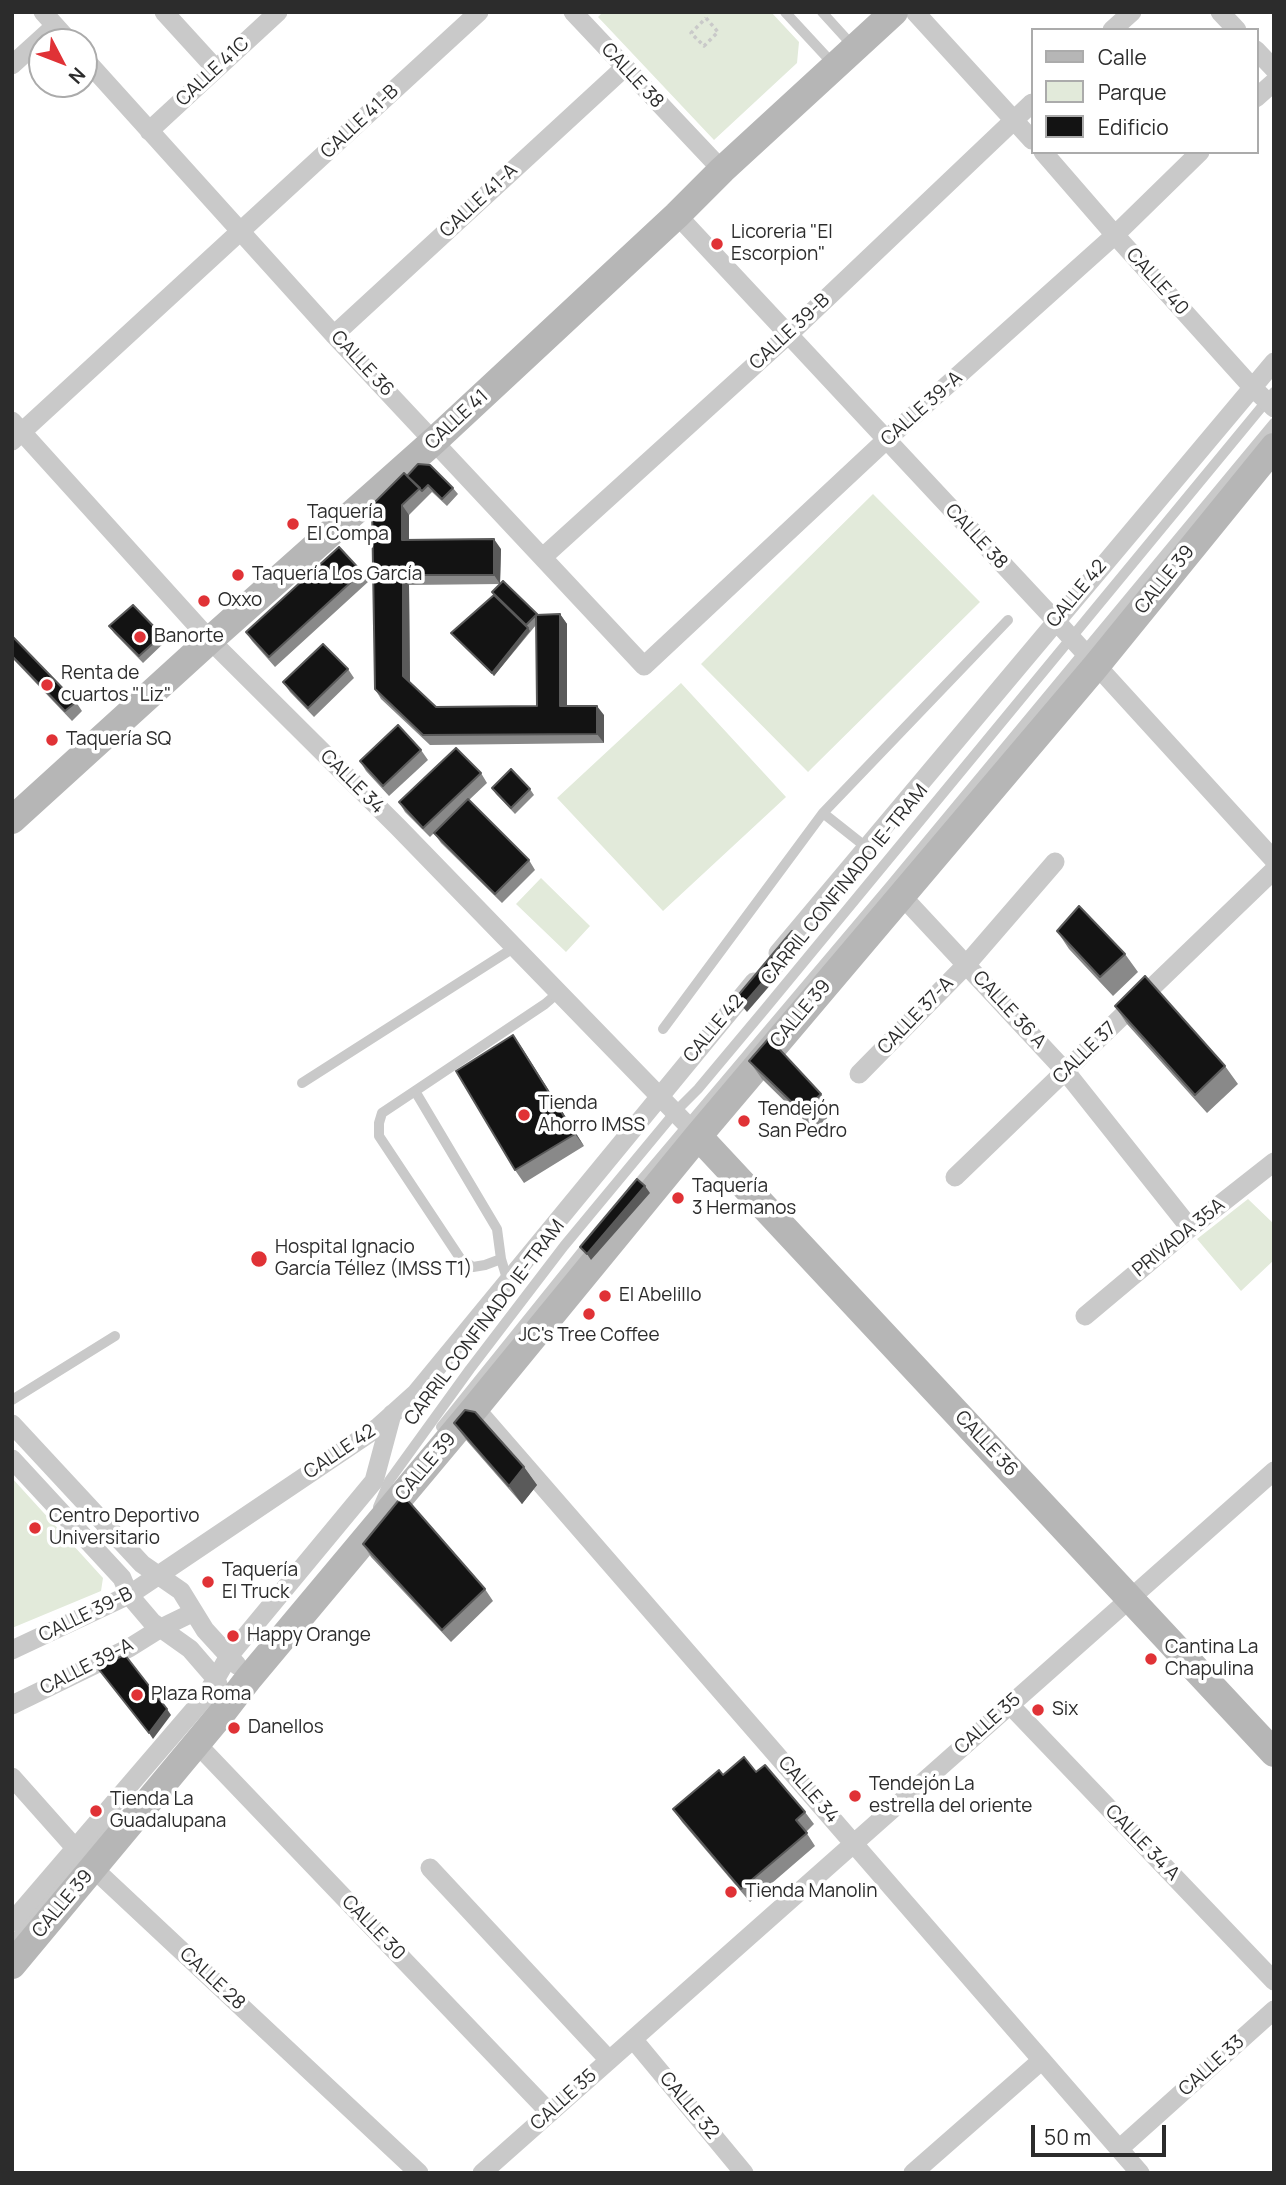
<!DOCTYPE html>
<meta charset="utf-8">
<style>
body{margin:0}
#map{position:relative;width:1286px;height:2185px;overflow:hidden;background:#fff;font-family:Manrope,sans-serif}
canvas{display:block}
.frame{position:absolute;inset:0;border:14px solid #2c2c2c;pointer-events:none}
.legend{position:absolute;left:1031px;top:28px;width:228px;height:126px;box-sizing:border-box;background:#fff;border:2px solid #ababab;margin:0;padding:9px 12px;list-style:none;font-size:21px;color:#2c2c2c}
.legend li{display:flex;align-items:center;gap:14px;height:35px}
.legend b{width:35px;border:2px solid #ababab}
.north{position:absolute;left:28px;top:28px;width:70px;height:70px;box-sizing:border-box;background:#fff;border:2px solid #ababab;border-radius:50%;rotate:132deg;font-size:19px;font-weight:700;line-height:28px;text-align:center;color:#2c2c2c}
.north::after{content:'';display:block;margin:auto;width:24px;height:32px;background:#e03236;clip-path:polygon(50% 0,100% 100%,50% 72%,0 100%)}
.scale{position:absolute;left:1031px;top:2125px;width:135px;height:32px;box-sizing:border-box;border:4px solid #2c2c2c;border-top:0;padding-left:9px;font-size:21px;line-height:24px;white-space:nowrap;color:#2c2c2c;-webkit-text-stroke:5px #fff;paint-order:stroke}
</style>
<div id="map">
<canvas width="1286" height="2185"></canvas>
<div class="frame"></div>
<ul class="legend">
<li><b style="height:9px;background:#b6b6b6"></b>Calle</li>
<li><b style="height:19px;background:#e2eada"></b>Parque</li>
<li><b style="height:19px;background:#131313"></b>Edificio</li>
</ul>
<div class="north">N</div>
<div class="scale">50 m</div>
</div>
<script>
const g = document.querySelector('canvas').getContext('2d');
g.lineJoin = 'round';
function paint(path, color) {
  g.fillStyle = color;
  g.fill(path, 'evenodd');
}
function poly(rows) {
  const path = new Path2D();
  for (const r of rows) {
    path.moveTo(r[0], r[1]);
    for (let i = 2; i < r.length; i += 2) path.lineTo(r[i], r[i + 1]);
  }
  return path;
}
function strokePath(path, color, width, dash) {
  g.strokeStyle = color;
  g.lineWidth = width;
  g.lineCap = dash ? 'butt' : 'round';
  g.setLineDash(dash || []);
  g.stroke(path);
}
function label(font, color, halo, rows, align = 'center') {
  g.font = font + ' Manrope,sans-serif';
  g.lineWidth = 7;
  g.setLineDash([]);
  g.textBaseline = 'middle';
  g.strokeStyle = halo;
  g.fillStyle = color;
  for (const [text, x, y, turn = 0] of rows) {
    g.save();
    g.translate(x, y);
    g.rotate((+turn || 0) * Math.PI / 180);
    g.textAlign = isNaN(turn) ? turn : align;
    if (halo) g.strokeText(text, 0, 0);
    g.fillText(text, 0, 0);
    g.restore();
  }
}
paint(poly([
 [603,12,771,12,799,42,797,63,714,140,598,17],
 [873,494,980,602,808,772,701,664],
 [681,683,786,797,663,911,557,798],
 [541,878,590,926,566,952,516,904],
 [1248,1199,1274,1224,1274,1260,1241,1291,1197,1239],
 [12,1478,103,1578,101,1591,12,1628]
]), '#e2eada');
strokePath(poly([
 [706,18,718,32,704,46,691,33,706,18]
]), '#c9c9c9', 3.5, [3.5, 3.5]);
strokePath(poly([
 [785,12,835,66],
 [822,12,852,45],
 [823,813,866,847],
 [663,1029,823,813,1008,620],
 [302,1083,515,947],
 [415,1091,382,1113,379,1123,379,1136,460,1258,473,1267,485,1265,501,1259],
 [632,1191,890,886,1274,423],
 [508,1282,501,1259,497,1229,415,1091,545,1004,559,992],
 [12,1400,115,1336],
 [441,1427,589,1243],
 [378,1507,389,1481,470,1369,564,1246,676,1111,698,1089,765,1009,1274,392],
 [12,1942,114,1821]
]), '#c9c9c9', 10);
strokePath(poly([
 [43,12,70,42],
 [164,12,216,69],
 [573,12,722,170],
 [915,12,1032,140],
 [1220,12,1237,30],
 [1112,30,1132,12],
 [1256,50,1274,69],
 [84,58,334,335,644,666,886,440,1115,235,1200,152],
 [12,65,55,26],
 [1256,98,1274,82],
 [149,131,278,12],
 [1043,152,1115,235,1251,386,1274,408],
 [677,215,1055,620,1274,860],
 [334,335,624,68],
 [12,421,210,640,398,827,698,1136],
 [12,441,479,12],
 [543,557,789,334,1032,103],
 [901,895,1066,1072,1190,1228],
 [778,953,1274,362],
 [859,1074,966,965,1055,862],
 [955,1177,1274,870],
 [1085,1316,1190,1228,1274,1162],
 [475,1408,1140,2173],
 [12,1424,142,1564,181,1591,205,1630,237,1665],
 [12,1459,122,1578,129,1595,152,1622,190,1649,216,1679,220,1690],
 [12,1650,129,1595,377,1428,416,1393,754,982],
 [12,1705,129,1648,161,1628,194,1612],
 [1010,1705,1274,1981],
 [196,1743,550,2113],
 [12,1777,93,1868,419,2173],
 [430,1868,609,2060],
 [12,1922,205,1697,229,1656,374,1481,392,1414],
 [633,2039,744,2173],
 [1119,2149,1274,2010],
 [482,2173,1274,1471],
 [913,2173,1042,2060]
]), '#c9c9c9', 19);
strokePath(poly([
 [12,820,210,640,434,441,677,215,722,170,894,12],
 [698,1136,1274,1753],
 [12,1965,222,1713,249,1678,475,1408,698,1136,1096,666,1274,447]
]), '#b6b6b6', 28);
paint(poly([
 [404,473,407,476,453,488,458,494,447,506,432,492,409,515,409,540,501,549,500,584,537,615,560,614,567,624,567,706,604,715,604,743,430,745,381,699,375,689],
 [500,584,492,592,494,595,451,633,494,676,536,625,537,706,436,707,410,682,409,585],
 [362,572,368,582,275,667,252,641,246,632],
 [109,626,162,635,166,641,143,663,114,633],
 [12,636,76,702,82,711,72,721,12,658],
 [348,669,354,678,314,717,290,692,283,682],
 [421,750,428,760,389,796,366,771,360,761],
 [481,773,487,783,469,800,529,860,535,870,502,903,441,843,434,833,430,837,405,812,399,802],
 [492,788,530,789,534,795,515,814,496,794],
 [1057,931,1125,954,1138,972,1113,996,1069,949],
 [1115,1006,1225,1066,1238,1084,1207,1113,1127,1024],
 [513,1035,584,1146,524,1183,515,1170],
 [749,1061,821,1094,834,1112,814,1130,762,1079],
 [454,1423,524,1467,537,1485,522,1504,467,1441],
 [363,1544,485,1589,493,1601,451,1642,371,1557],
 [756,1772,805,1812,814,1824,806,1832,815,1846,750,1902,682,1822,673,1809,723,1775]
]), '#898989');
paint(poly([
 [402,505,409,515,409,549,402,540],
 [494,539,501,549,500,584,494,575],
 [403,575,409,585,410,685,403,676],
 [560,614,567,624,567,715,560,706],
 [528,628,530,631,494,676,492,673],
 [597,706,604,715,604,743,597,734],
 [801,938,805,945,747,1012,742,1006],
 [513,1035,522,1048,584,1146,575,1134],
 [645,1186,650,1193,591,1260,587,1254],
 [524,1467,537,1485,522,1504,509,1486],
 [167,1709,171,1715,153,1739,149,1733]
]), '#5a5a5a');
const building = poly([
 [418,464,430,465,453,488,442,499,428,485,422,491,407,476,418,464],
 [404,473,420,488,402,505,402,540,494,539,494,575,403,575,403,676,436,707,537,706,536,615,560,614,560,706,597,706,597,734,423,735,375,689,372,505,404,473],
 [339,547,362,572,269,657,246,632,339,547],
 [503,581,537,614,526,625,492,592,503,581],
 [494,595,528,628,492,673,451,633,494,595],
 [133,605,162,635,139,656,109,626,133,605],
 [12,636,76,702,65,711,12,656,12,636],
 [323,644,348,669,308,708,283,682,323,644],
 [398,725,421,750,383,786,360,761,398,725],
 [456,748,481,773,423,828,399,802,456,748],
 [511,769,530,789,511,808,492,788,511,769],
 [468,799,529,860,495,894,434,833,468,799],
 [1079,906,1125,954,1100,977,1057,931,1079,906],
 [792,931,801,938,742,1006,735,999,792,931],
 [1145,976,1225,1066,1195,1095,1115,1006,1145,976],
 [513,1035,575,1134,515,1170,456,1071,513,1035],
 [769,1038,821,1094,802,1112,749,1061,769,1038],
 [637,1179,645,1186,587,1254,580,1247,637,1179],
 [465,1410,475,1412,524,1467,509,1486,454,1423,465,1410],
 [403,1495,485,1589,442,1630,363,1544,403,1495],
 [125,1655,167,1709,149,1733,97,1667,125,1655],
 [744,1757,756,1772,765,1765,805,1812,796,1820,807,1833,741,1889,673,1809,719,1770,723,1775,744,1757]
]);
paint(building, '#131313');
strokePath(building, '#5a5a5a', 2);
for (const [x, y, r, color] of [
 [717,244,7,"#e03236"],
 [293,524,7,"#e03236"],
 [238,575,7,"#e03236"],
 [204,601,7,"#e03236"],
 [140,637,7,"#e03236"],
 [47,685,7,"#e03236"],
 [52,740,7,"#e03236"],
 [524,1115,7,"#e03236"],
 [744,1121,7,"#e03236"],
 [678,1198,7,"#e03236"],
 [259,1259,9,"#e03236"],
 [605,1296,7,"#e03236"],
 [589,1314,7,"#e03236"],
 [35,1528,7,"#e03236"],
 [208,1582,7,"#e03236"],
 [233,1636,7,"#e03236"],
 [1151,1659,7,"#e03236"],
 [137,1695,7,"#e03236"],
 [1038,1710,7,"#e03236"],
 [234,1728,7,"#e03236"],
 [855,1796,7,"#e03236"],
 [96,1811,7,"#e03236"],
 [731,1892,7,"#e03236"]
]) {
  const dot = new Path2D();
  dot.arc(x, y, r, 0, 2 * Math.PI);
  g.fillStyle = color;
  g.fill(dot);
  strokePath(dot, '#fff', 2.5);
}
label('19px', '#2c2c2c', '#fff', [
 ["CALLE 41C",213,72,-43],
 ["CALLE 38",632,76,47],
 ["CALLE 41-B",360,122,-43],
 ["CALLE 41-A",479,201,-43],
 ["CALLE 40",1157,282,48],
 ["CALLE 39-B",790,332,-43],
 ["CALLE 36",362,364,47],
 ["CALLE 39-A",922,409,-42],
 ["CALLE 41",457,420,-43],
 ["CALLE 38",976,537,47],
 ["CALLE 39",1165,580,-51],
 ["CALLE 42",1077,594,-50],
 ["CALLE 34",352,782,45],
 ["CARRIL CONFINADO IE-TRAM",845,885,-51],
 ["CALLE 36 A",1009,1010,47],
 ["CALLE 39",801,1014,-50],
 ["CALLE 37-A",916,1016,-46],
 ["CALLE 42",714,1029,-50],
 ["CALLE 37",1085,1053,-44],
 ["PRIVADA 35A",1179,1238,-39],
 ["CARRIL CONFINADO IE-TRAM",485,1323,-53],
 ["CALLE 36",986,1444,47],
 ["CALLE 42",340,1452,-34],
 ["CALLE 39",426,1467,-50],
 ["CALLE 39-B",86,1615,-26],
 ["CALLE 39-A",87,1667,-27],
 ["CALLE 35",988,1724,-42],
 ["CALLE 34",808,1790,49],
 ["CALLE 34 A",1142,1843,46],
 ["CALLE 39",63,1904,-50],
 ["CALLE 30",373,1928,46],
 ["CALLE 28",212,1979,43],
 ["CALLE 33",1212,2066,-42],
 ["CALLE 35",564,2100,-42],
 ["CALLE 32",689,2106,50]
]);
label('19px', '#2c2c2c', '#fff', [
 ["Licoreria \"El",731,233],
 ["Escorpion\"",731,255],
 ["Taquería",307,513],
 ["El Compa",307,535],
 ["Taquería Los García",252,575],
 ["Oxxo",218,601],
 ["Banorte",154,637],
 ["Renta de",61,674],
 ["cuartos \"Liz\"",61,696],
 ["Taquería SQ",66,740],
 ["Tienda",538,1104],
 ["Ahorro IMSS",538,1126],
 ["Tendejón",758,1110],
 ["San Pedro",758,1132],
 ["Taquería",692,1187],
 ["3 Hermanos",692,1209],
 ["Hospital Ignacio",275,1248],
 ["García Téllez (IMSS T1)",275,1270],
 ["El Abelillo",619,1296],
 ["JC's Tree Coffee",589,1336,"center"],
 ["Centro Deportivo",49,1517],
 ["Universitario",49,1539],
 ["Taquería",222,1571],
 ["El Truck",222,1593],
 ["Happy Orange",247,1636],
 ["Cantina La",1165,1648],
 ["Chapulina",1165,1670],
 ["Plaza Roma",151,1695],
 ["Six",1052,1710],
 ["Danellos",248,1728],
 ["Tendejón La",869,1785],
 ["estrella del oriente",869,1807],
 ["Tienda La",110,1800],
 ["Guadalupana",110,1822],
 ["Tienda Manolin",745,1892]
], 'left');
</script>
